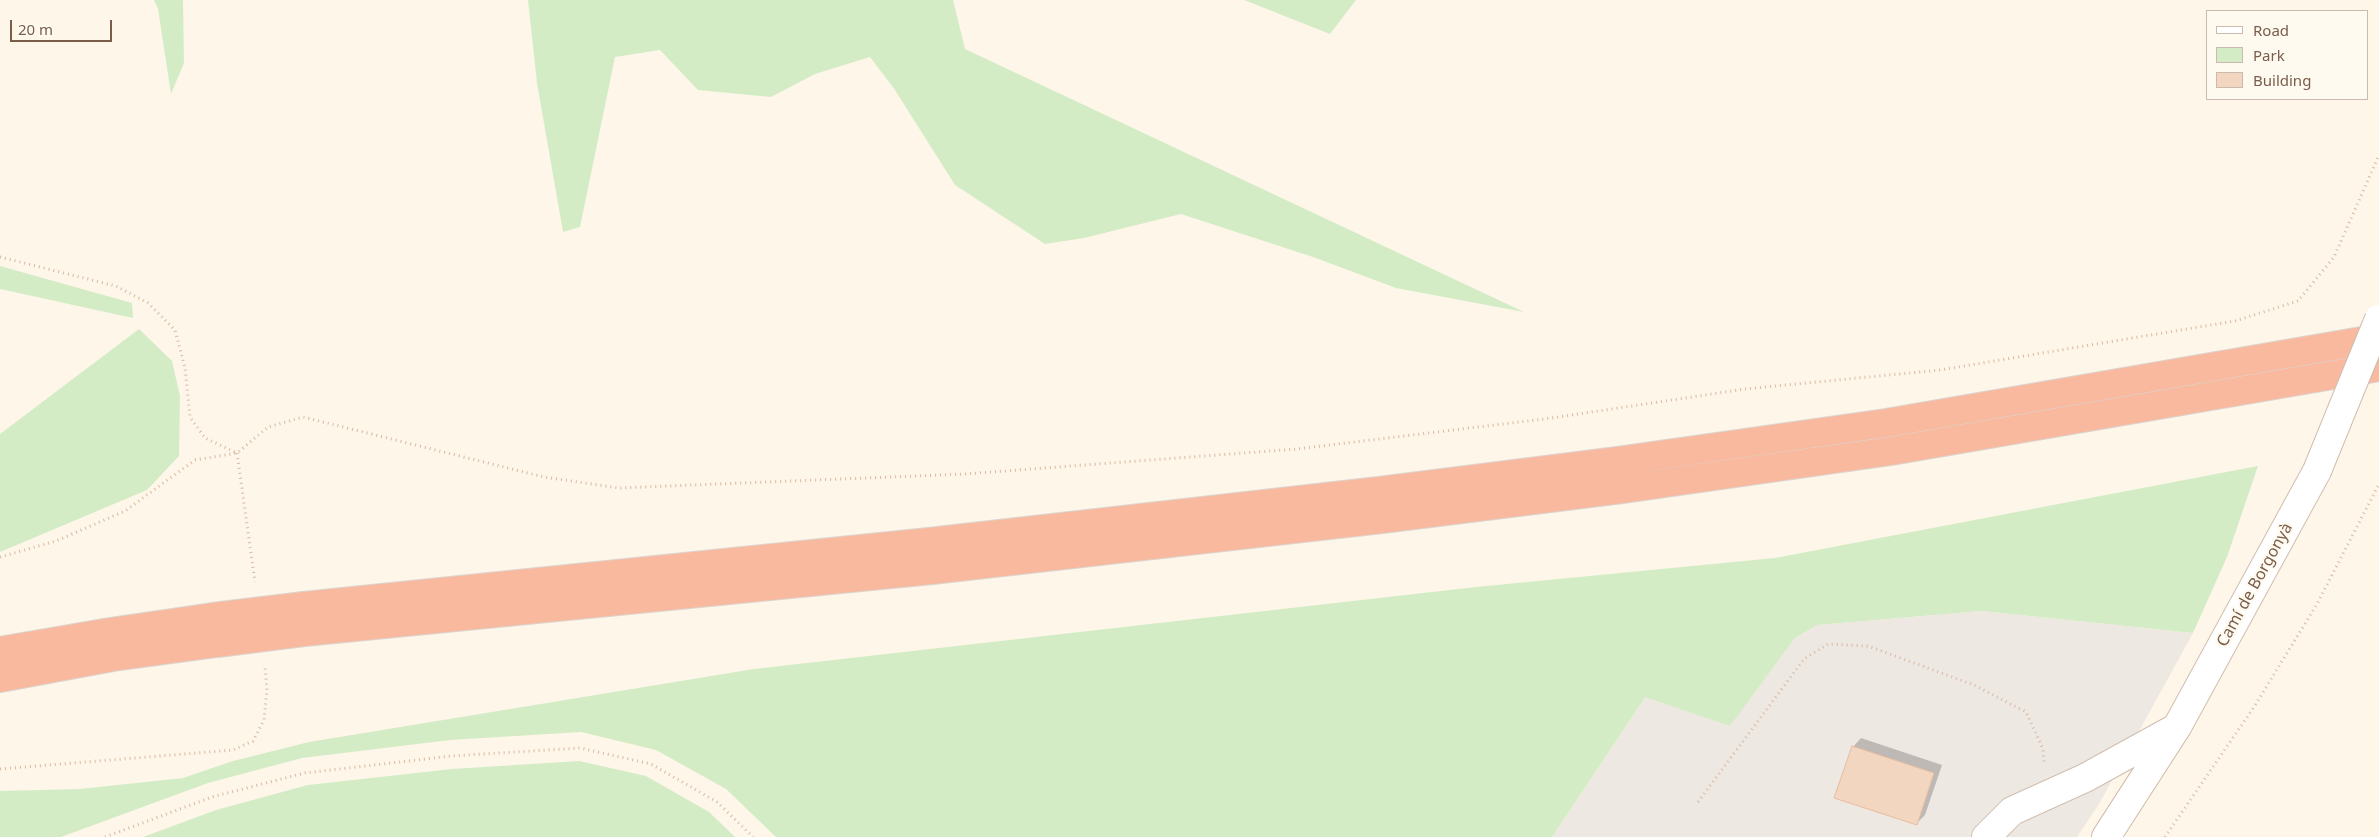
<!DOCTYPE html>
<meta charset="utf-8">
<style>
body{margin:0}
#map{position:relative;width:2379px;height:837px;overflow:hidden;background:#fdf6e9;font-family:"Noto Sans",sans-serif}
canvas{display:block}
.legend{position:absolute;left:2206px;top:10px;width:162px;height:90px;box-sizing:border-box;background:#fffaf0;border:1px solid #c9bbae;margin:0;padding:6px 9px;list-style:none;font-size:15px;color:#795d4b}
.legend li{display:flex;align-items:center;gap:10px;height:25px}
.legend b{width:25px;border:1px solid #c9bbae}
.scale{position:absolute;left:10px;top:20px;width:102px;height:22px;box-sizing:border-box;border:2px solid #795d4b;border-top:0;padding-left:6px;font-size:15px;line-height:18px;white-space:nowrap;color:#795d4b;-webkit-text-stroke:4px #fffaf0;paint-order:stroke}
</style>
<div id="map">
<canvas width="2379" height="837"></canvas>
<ul class="legend">
<li><b style="height:6px;background:#fff"></b>Road</li>
<li><b style="height:14px;background:#d4ecc6"></b>Park</li>
<li><b style="height:14px;background:#f3d6c0"></b>Building</li>
</ul>
<div class="scale">20 m</div>
</div>
<script>
const g = document.querySelector('canvas').getContext('2d');
g.lineJoin = 'round';
function paint(path, color) {
  g.fillStyle = color;
  g.fill(path, 'evenodd');
}
function poly(rows) {
  const path = new Path2D();
  for (const r of rows) {
    path.moveTo(r[0], r[1]);
    for (let i = 2; i < r.length; i += 2) path.lineTo(r[i], r[i + 1]);
  }
  return path;
}
function strokePath(path, color, width, dash) {
  g.strokeStyle = color;
  g.lineWidth = width;
  g.lineCap = dash ? 'butt' : 'round';
  g.setLineDash(dash || []);
  g.stroke(path);
}
function label(font, color, halo, rows, align = 'center') {
  g.font = font + ' "Noto Sans",sans-serif';
  g.lineWidth = 4.5;
  g.setLineDash([]);
  g.textBaseline = 'middle';
  g.strokeStyle = halo;
  g.fillStyle = color;
  for (const [text, x, y, turn = 0] of rows) {
    g.save();
    g.translate(x, y);
    g.rotate((+turn || 0) * Math.PI / 180);
    g.textAlign = isNaN(turn) ? turn : align;
    if (halo) g.strokeText(text, 0, 0);
    g.fillText(text, 0, 0);
    g.restore();
  }
}
paint(poly([
 [1982,611,2193,633,2099,804,2077,837,1552,837,1645,696,1730,725,1795,638,1817,625]
]), '#eee8e2');
paint(poly([
 [154,0,183,0,184,63,171,94,158,9],
 [528,0,953,0,965,49,1524,312,1396,288,1313,257,1181,214,1084,238,1045,244,955,185,895,90,870,57,815,74,771,97,698,90,660,50,615,57,580,227,563,232,537,83],
 [1244,0,1356,0,1330,34],
 [0,266,132,303,133,318,0,289],
 [139,329,172,361,180,396,179,456,147,490,0,552,0,434],
 [2258,466,2227,557,2193,633,1982,611,1817,625,1795,638,1730,726,1645,697,1552,837,776,837,726,789,656,750,581,732,450,740,302,758,208,783,61,837,0,837,0,791,80,789,183,778,233,761,309,742,754,669,1476,587,1775,558],
 [579,761,646,776,709,812,735,837,143,837,216,810,308,785,452,769]
]), '#d4ecc6');
paint(poly([
 [1861,738,1942,765,1925,815,1917,823,1853,747]
]), '#0003');
const building = poly([
 [1852,746,1934,773,1917,825,1834,798,1852,746]
]);
paint(building, '#f3d6c0');
strokePath(building, '#e7bda0', 1);
const minor = poly([
 [1986,837,2012,811,2085,778,2174,729],
 [2106,837,2177,727,2317,471]
]);
const highway = poly([
 [304,606,929,542,1379,491,1618,461,1886,423,2379,338],
 [304,632,932,570,1382,519,1622,489,1891,451,2379,367],
 [0,651,110,632,213,617],
 [0,678,113,657,217,643]
]);
strokePath(minor, '#d0beae', 30);
strokePath(highway, '#dcd5d0', 30);
strokePath(poly([
 [0,257,116,286,148,303,175,330,185,368,190,417,205,438,237,453],
 [237,453,255,582],
 [0,557,56,541,125,511,195,460,237,453,268,427,303,417,544,477,619,488,965,474,1297,449,1552,418,1745,389,1940,370,2235,321,2298,301,2334,257,2379,155],
 [0,769,233,750,253,741,264,720,267,690,265,667],
 [1698,802,1804,659,1828,644,1868,646,1974,685,2026,712,2043,749,2044,763],
 [105,837,212,797,305,773,451,756,580,748,651,764,717,802,753,837],
 [2165,837,2254,707,2317,604,2379,484]
]), '#d9b9a2', 3, [1, 4]);
strokePath(minor, '#fff', 28);
strokePath(highway, '#f8b99f', 28);
const minorBridge = poly([
 [2317,471,2379,319]
]);
const highwayBridge = poly([
 [213,617,304,606],
 [217,643,304,632]
]);
strokePath(minorBridge, '#d0beae', 30, []);
strokePath(highwayBridge, '#dcd5d0', 30, []);
strokePath(minorBridge, '#fff', 28);
strokePath(highwayBridge, '#f8b99f', 28);
label('16px', '#795d4b', '#fffaf0', [
 ["Camí de Borgonyà",2255,585,-61]
]);
</script>
